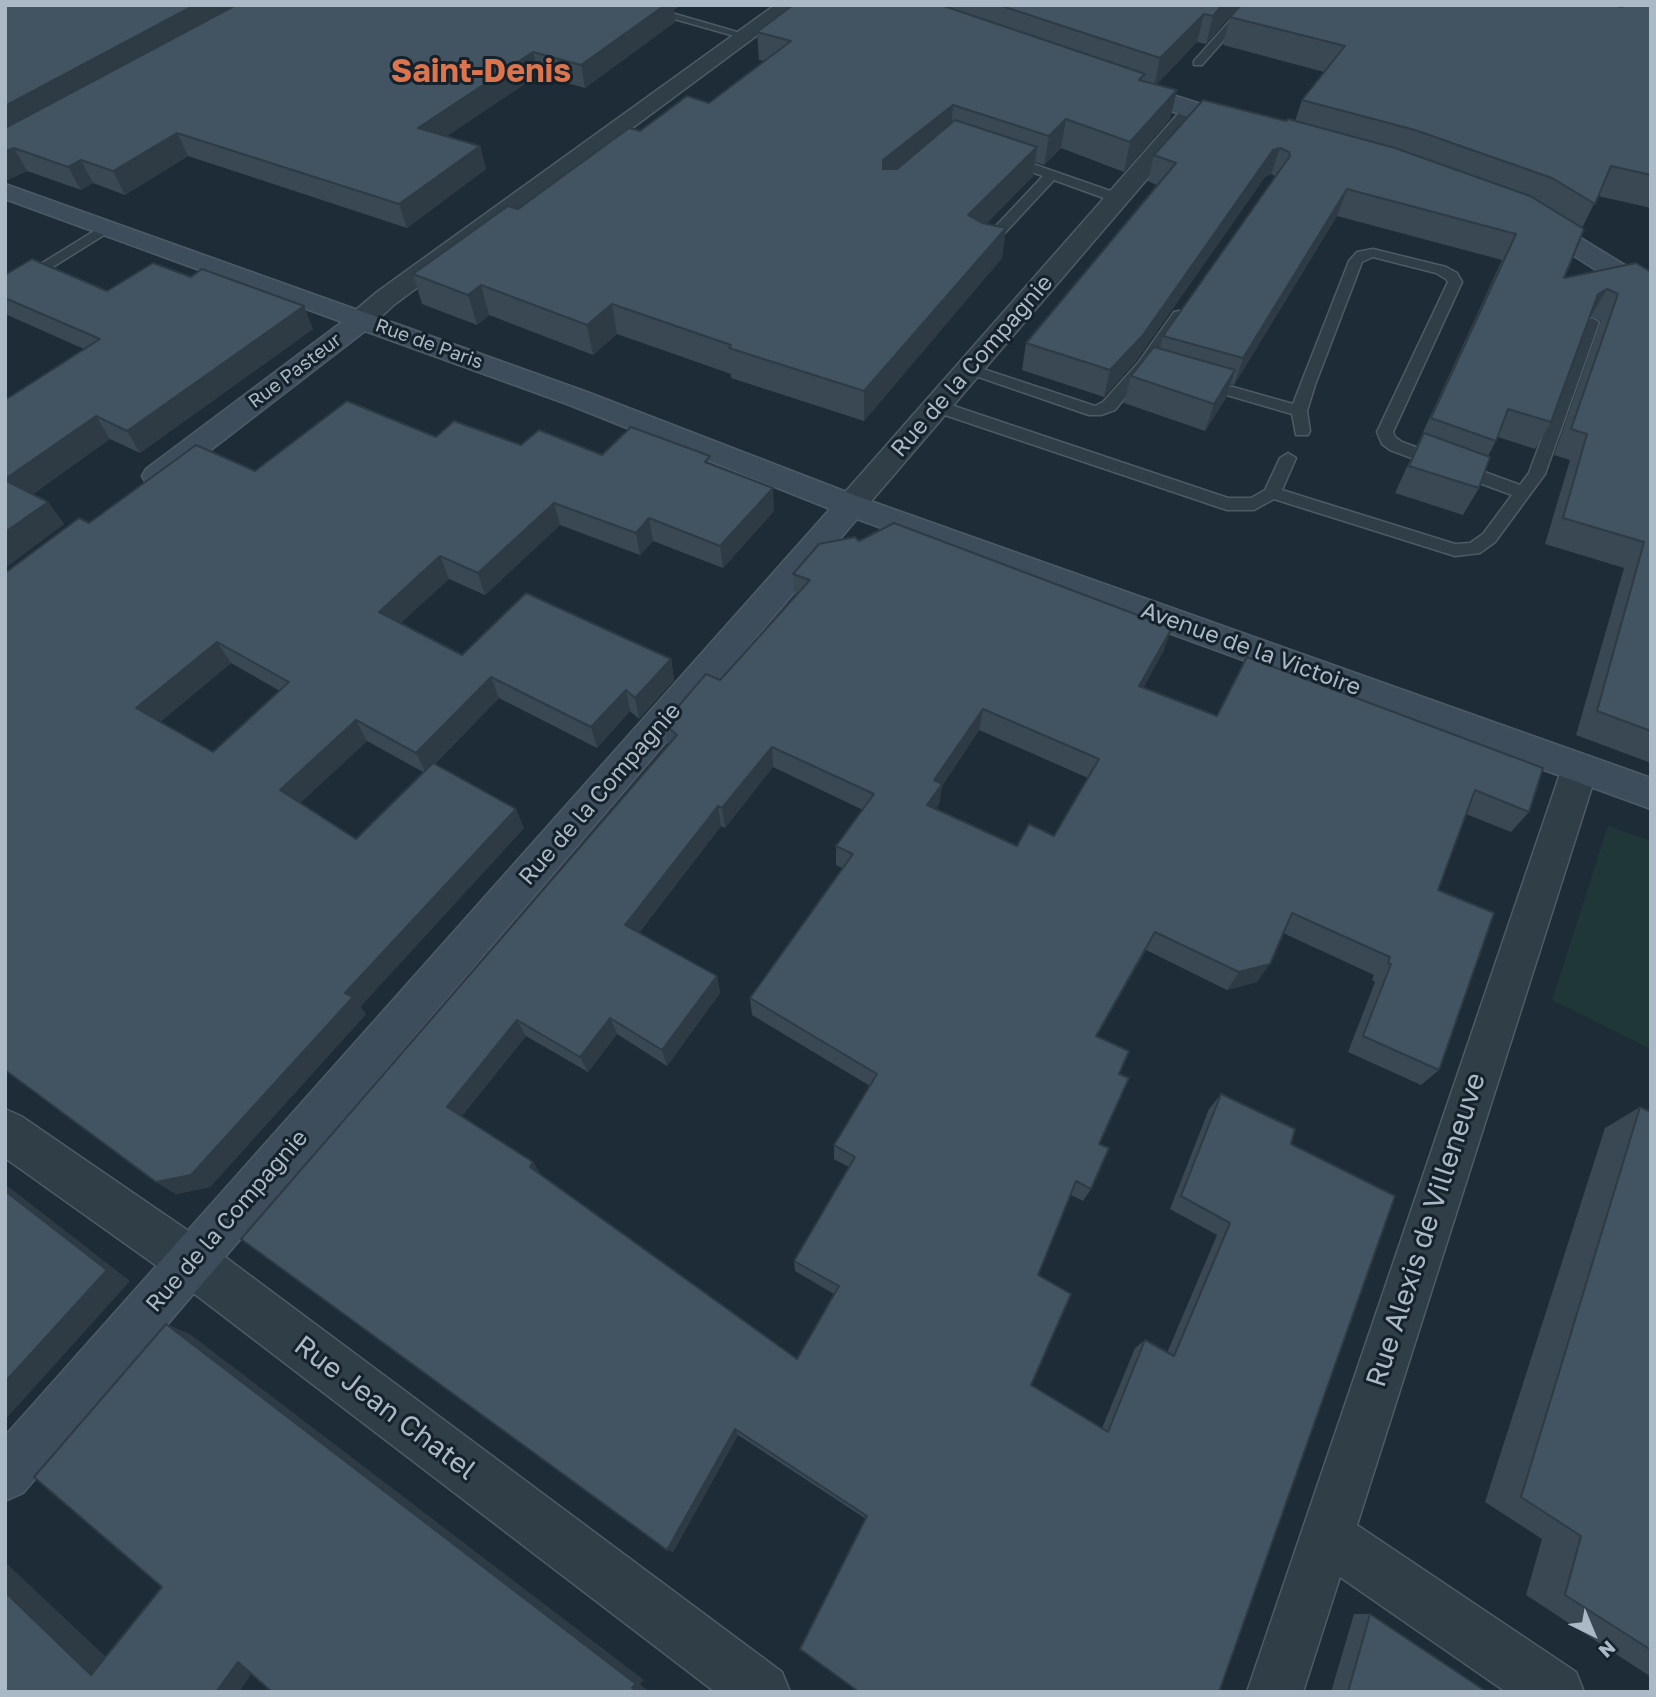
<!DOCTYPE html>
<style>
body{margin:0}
#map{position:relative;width:1656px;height:1697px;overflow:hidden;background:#1d2c37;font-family:"Golos Text",sans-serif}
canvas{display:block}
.frame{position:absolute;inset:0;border:7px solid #aab9c5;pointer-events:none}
.north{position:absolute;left:1558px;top:1599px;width:70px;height:70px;-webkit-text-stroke:5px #16222b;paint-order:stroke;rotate:137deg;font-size:19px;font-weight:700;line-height:28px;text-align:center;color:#aab9c5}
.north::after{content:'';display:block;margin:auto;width:24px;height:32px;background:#aab9c5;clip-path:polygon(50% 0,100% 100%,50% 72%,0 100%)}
</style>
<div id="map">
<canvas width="1656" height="1697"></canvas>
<div class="frame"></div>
<div class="north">N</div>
</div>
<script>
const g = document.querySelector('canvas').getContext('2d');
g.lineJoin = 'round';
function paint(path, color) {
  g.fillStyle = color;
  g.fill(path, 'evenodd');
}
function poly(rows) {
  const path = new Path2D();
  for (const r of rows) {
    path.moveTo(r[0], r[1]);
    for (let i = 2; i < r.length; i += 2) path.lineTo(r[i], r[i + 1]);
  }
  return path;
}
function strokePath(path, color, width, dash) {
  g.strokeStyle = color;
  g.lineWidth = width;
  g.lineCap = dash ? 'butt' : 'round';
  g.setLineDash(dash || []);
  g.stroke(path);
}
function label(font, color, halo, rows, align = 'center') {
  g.font = font + ' "Golos Text",sans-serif';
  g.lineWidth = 6;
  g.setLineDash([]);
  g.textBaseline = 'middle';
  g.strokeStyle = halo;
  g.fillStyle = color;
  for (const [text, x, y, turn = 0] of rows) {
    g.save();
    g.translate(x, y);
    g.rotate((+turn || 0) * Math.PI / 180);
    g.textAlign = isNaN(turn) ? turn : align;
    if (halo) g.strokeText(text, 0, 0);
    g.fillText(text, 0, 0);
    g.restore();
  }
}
paint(poly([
 [1608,826,1651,841,1651,1049,1552,1000]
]), '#1f3837');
const lane = poly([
 [625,5,644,5,751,36,745,39,625,5],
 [1244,5,1255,5,1202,65,1194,65,1194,61,1244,5],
 [1007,155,1122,195,1124,198,1122,201,1112,201,1054,180,989,250,979,250,979,244,1043,176,1002,162,1001,159,1007,155],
 [107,223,112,224,112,230,5,297,5,286,107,223],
 [1373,249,1446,267,1457,273,1462,282,1393,432,1395,437,1402,442,1520,485,1529,473,1585,322,1592,318,1599,322,1545,474,1495,542,1480,553,1455,556,1274,499,1254,510,1227,510,930,410,928,406,936,401,942,402,1228,498,1251,498,1265,490,1280,458,1288,453,1296,458,1282,490,1455,544,1470,543,1483,534,1512,495,1390,450,1382,444,1377,432,1448,282,1446,279,1436,273,1373,257,1362,262,1315,385,1307,411,1310,431,1308,435,1296,435,1292,414,1196,386,1193,383,1201,378,1293,404,1349,261,1357,252,1373,249],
 [1179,311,1186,315,1152,364,1158,368,1155,371,1146,372,1115,410,1101,415,1089,415,964,372,961,369,964,366,974,366,1095,406,1103,402,1138,363,1174,312,1179,311]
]);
const street = poly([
 [775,5,798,5,395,304,371,326,361,328,351,326,347,320,351,314,377,292,775,5],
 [1193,104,1201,106,1204,111,1201,116,862,512,851,516,840,512,835,505,840,498,1185,106,1193,104],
 [1580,753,1593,758,1598,768,1357,1525,1576,1672,1584,1692,1506,1692,1340,1577,1303,1692,1247,1692,1562,768,1567,758,1580,753],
 [5,1109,21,1116,209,1245,782,1672,790,1692,715,1692,175,1279,5,1158,5,1109]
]);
const secondary = poly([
 [1125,80,1252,120,1255,125,1252,130,1244,132,1185,116,1117,92,1114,87,1117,82,1125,80],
 [5,184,587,392,862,498,1651,778,1651,809,857,519,23,1493,5,1501,5,1436,830,509,567,404,365,331,168,483,157,486,146,483,142,476,146,469,342,322,5,199,5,184],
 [1534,213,1543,215,1651,281,1651,301,1642,299,1525,225,1522,220,1525,215,1534,213]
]);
strokePath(lane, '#4e5b65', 3);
strokePath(street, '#4e5b65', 3);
strokePath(secondary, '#4e5b65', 3);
paint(lane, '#303e47');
paint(street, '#303e47');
paint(secondary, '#3e4d5b');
paint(poly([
 [5,5,680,5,674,10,675,22,585,88,538,75,447,136,480,146,486,169,407,228,188,156,125,195,93,183,81,190,27,171,5,181],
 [793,5,1240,5,1206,44,1197,42,1156,85,1177,90,1170,119,1124,172,1061,148,1044,165,1035,162,1033,176,986,224,1006,228,1002,258,864,421,731,378,731,374,617,334,593,355,489,315,477,325,422,304,413,274,518,209,640,131,709,103,764,61,759,60,757,32],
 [1621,5,1651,5,1651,208,1598,196,1582,228,1564,278,1651,272,1651,763,1576,735,1624,568,1545,544,1570,460,1554,455,1601,321,1590,316,1551,422,1535,449,1498,437,1488,456,1479,488,1463,515,1395,493,1502,260,1337,216,1234,385,1231,384,1226,398,1205,431,1124,403,1131,376,1160,349,1163,336,1275,176,1271,174,1265,177,1136,361,1104,397,1022,370,1026,343,1157,185,1148,181,1154,155,1286,121,1295,121,1302,100,1324,72,1223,45,1230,17,1620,7],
 [5,275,107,291,313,329,140,453,110,439,33,494,48,502,64,524,5,568,5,400,84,349,5,314],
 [436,437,602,455,711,464,774,511,723,568,653,541,640,555,560,525,485,595,449,579,400,623,462,655,671,659,674,680,639,719,630,711,597,748,499,698,435,764,524,828,360,1007,366,1014,210,1187,176,1194,156,1182,89,523,255,471],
 [231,663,280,691,213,752,160,722],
 [367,741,423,772,356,839,300,803],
 [859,541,1164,650,1143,688,1217,716,1247,657,1529,812,1511,832,1466,814,1438,890,1439,1070,1421,1085,1348,1052,1375,982,1372,980,1374,975,1283,933,1257,982,1227,990,1146,950,1097,1036,1119,1074,1099,1144,1091,1189,1083,1201,1071,1195,1038,1275,1031,1385,1102,1428,1135,1348,1145,1340,1167,1353,1217,1235,1170,1209,1209,1109,1221,1094,1291,1144,1219,1692,866,1519,738,1435,673,1552,241,1239,668,745,664,723,720,680,795,597,793,574],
 [979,730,1088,778,1054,836,1017,846,936,809,939,804,942,786],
 [773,767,863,810,836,846,836,865,842,868,750,998,752,1015,870,1086,834,1145,834,1159,849,1167,794,1261,795,1271,834,1294,797,1359,542,1176,533,1162,462,1116,526,1036,588,1072,617,1034,667,1066,720,993,717,976,639,933,721,826,725,828],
 [1640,1107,1651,1112,1651,1677,1526,1595,1542,1539,1485,1502,1605,1128],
 [1354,1614,1370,1614,1487,1692,1331,1692]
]), '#394853');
paint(poly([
 [195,5,245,5,5,136,5,106],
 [665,5,680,5,674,10,675,22,585,88,581,65],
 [1222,5,1240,5,1206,44,1213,16],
 [1204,14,1197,42,1154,87,1160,58],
 [533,52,538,75,425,151,418,128],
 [1177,90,1170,119,1124,172,1130,142],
 [953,105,951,135,882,189,883,160],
 [1066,119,1061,148,1044,165,1049,136],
 [177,133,188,156,125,195,113,171],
 [480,146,486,169,407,228,399,204],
 [1037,147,1033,176,965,245,968,215],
 [14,148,27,171,5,181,5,151],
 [1280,148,1271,174,1265,177,1136,361,1104,397,1110,370,1273,150],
 [81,160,93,183,81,190,68,167],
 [1347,189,1337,216,1234,385,1243,358],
 [1006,228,1002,258,864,421,864,391],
 [481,285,489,315,477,325,468,295],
 [1607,289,1591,316,1598,294],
 [612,304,617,334,593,355,587,325],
 [304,306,313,329,140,453,127,431],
 [1235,370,1226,398,1205,431,1214,404],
 [96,416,110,439,21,502,5,481,5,479],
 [773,488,774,511,723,568,720,546],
 [48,502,64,524,5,568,5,532],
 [554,503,560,525,485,595,478,573],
 [649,518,653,541,640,555,636,533],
 [440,556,449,579,389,634,379,612],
 [1172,628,1164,650,1132,708,1139,686],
 [217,642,231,663,152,729,136,708],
 [671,659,674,680,639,719,635,698],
 [491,677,499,698,426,773,416,753],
 [626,690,630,711,597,748,591,727],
 [983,709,979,730,942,786,939,804,925,826,927,805,934,780],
 [356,720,367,741,293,810,280,790],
 [772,747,773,767,725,828,722,808],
 [718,806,721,826,631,943,625,925],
 [516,809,524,828,360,1007,366,1014,210,1187,176,1194,156,1182,345,993],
 [1155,932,1146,950,1088,1052,1096,1036],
 [1270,964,1257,982,1227,990,1239,972],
 [717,976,720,993,667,1066,662,1050],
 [610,1018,617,1034,588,1072,580,1057],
 [517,1020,526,1036,458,1121,447,1107],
 [533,1162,542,1176,530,1167],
 [5,1184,130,1281,5,1420],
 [166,1324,190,1334,644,1680,640,1684,650,1692,638,1692],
 [735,1429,738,1435,673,1552,667,1550],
 [5,1562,122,1672,91,1675,5,1592],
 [262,1659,239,1692,216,1692,238,1662]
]), '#2e3b44');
const building = poly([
 [5,5,195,5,5,106,5,5],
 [236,5,665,5,581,65,533,52,418,128,480,146,399,204,177,133,113,171,81,160,68,167,14,148,5,151,5,128,236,5],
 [793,5,941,5,1145,74,1139,80,1177,90,1130,142,1066,119,1049,136,953,105,883,160,883,169,897,169,955,120,1037,147,968,215,982,223,1006,228,864,391,729,348,731,345,612,304,587,325,481,285,468,295,413,274,508,206,518,209,629,128,640,131,687,96,709,103,791,41,757,32,793,5],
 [999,5,1222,5,1213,16,1204,14,1160,58,999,5],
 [1241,5,1614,5,1622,7,1623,5,1651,5,1651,175,1611,166,1595,204,1552,178,1415,130,1302,100,1345,46,1230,17,1241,5],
 [1203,100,1286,121,1288,119,1395,148,1530,196,1584,229,1564,278,1636,263,1651,272,1651,731,1597,711,1644,542,1563,518,1587,434,1571,429,1618,294,1607,289,1598,294,1551,422,1508,409,1496,441,1431,418,1516,234,1347,189,1243,358,1163,336,1290,156,1289,152,1280,148,1273,150,1143,335,1110,370,1026,343,1176,163,1154,155,1203,100],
 [32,259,107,291,153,263,191,277,202,269,304,306,127,431,96,416,5,479,5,400,100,339,5,298,5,275,32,259],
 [1154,347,1235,370,1214,404,1131,376,1154,347],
 [347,401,436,437,454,421,521,445,539,430,602,455,631,427,710,456,705,462,773,488,720,546,649,518,636,533,554,503,478,573,440,556,379,612,462,655,526,593,671,659,635,698,626,690,591,727,491,677,416,753,356,720,280,790,356,839,433,763,516,809,345,993,353,997,191,1175,156,1182,5,1070,5,573,79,518,89,523,196,445,255,471,347,401],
 [217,642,289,682,213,752,136,708,217,642],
 [1424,433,1490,457,1479,488,1409,466,1424,433],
 [5,480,48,502,5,532,5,480],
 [894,523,1172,628,1139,686,1217,716,1247,657,1543,768,1529,812,1475,790,1438,890,1494,913,1439,1070,1363,1036,1391,964,1388,963,1390,957,1292,913,1270,964,1239,972,1155,932,1096,1036,1129,1051,1119,1074,1129,1078,1099,1144,1109,1148,1091,1189,1076,1181,1038,1275,1071,1294,1031,1385,1108,1432,1145,1340,1174,1356,1230,1223,1181,1196,1221,1094,1295,1129,1291,1144,1395,1196,1219,1692,859,1692,800,1649,867,1516,735,1429,667,1550,241,1239,677,735,664,723,706,674,720,680,810,580,793,574,819,544,855,537,859,541,894,523],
 [983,709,1099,759,1054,836,1029,824,1017,846,927,805,942,784,934,780,983,709],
 [772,747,874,794,836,846,853,854,750,998,877,1074,834,1145,855,1157,794,1261,839,1286,797,1359,530,1167,533,1162,447,1107,517,1020,580,1057,610,1018,662,1050,717,976,625,925,718,806,722,808,772,747],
 [1640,1107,1651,1112,1651,1650,1565,1595,1581,1536,1521,1497,1640,1107],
 [5,1191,107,1270,5,1382,5,1191],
 [166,1324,636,1684,632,1688,638,1692,272,1692,238,1662,216,1692,5,1692,5,1592,91,1675,162,1587,34,1477,166,1324],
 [1370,1614,1487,1692,1348,1692,1370,1614]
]);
paint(building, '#425461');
strokePath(building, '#2e3b44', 2);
label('19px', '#aab9c5', '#16222b', [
 ["Rue de Paris",429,344,20],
 ["Rue Pasteur",295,371,-37]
]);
label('23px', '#aab9c5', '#16222b', [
 ["Rue de la Compagnie",972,366,-49],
 ["Avenue de la Victoire",1251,649,20],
 ["Rue de la Compagnie",600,794,-49],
 ["Rue de la Compagnie",227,1221,-49]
]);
label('28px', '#aab9c5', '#16222b', [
 ["Rue Alexis de Villeneuve",1426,1230,-72],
 ["Rue Jean Chatel",385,1408,37]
]);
label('bold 32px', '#dc744e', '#16222b', [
 ["Saint-Denis",481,72]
]);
</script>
